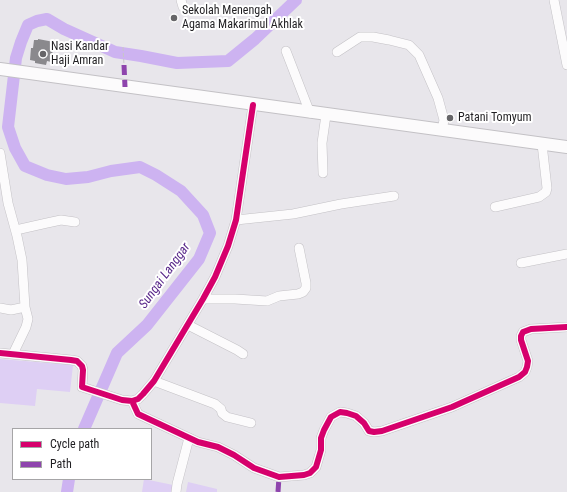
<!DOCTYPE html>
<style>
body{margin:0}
#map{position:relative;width:567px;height:492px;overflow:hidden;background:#e8e6eb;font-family:"Roboto Condensed",sans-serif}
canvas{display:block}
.legend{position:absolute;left:12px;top:428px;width:140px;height:52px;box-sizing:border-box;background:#fff;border:1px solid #a6a5a7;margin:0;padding:5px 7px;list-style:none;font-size:12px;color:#201f22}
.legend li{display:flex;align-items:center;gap:8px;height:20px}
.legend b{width:20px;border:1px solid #a6a5a7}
</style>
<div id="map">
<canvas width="567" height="492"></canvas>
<ul class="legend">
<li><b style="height:5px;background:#d6006c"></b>Cycle path</li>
<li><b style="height:5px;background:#8e44ad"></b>Path</li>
</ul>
</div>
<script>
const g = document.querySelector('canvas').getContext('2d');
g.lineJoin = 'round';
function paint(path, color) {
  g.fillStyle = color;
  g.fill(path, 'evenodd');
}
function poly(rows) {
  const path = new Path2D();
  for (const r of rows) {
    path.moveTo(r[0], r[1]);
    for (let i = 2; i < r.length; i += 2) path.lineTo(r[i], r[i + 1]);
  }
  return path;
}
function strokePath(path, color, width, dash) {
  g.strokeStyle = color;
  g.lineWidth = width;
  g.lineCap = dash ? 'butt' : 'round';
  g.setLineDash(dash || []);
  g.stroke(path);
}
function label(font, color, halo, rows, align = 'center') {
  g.font = font + ' "Roboto Condensed",sans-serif';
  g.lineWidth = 4;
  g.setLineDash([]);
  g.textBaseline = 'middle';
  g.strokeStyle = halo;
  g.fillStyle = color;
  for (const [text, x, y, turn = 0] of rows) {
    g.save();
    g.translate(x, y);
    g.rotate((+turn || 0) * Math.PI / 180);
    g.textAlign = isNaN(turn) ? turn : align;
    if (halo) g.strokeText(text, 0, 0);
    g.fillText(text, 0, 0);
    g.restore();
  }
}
paint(poly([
 [0,359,73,365,70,392,37,389,35,406,0,403],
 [144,479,178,486,178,492,142,492],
 [188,482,217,489,217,492,186,492]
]), '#decff4');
strokePath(poly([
 [84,429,117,353,147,325,199,259,210,233,203,215,181,191,156,175,140,167,111,171,88,177,66,179,47,175,25,166,15,148,8,127,16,58,21,42,28,25,37,21,47,19,64,29,115,52,141,56,177,63,228,61,255,39,296,0],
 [67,492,69,479]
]), '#cdb3f1', 12);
paint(poly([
 [38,39,54,42,51,62,47,61,46,65,35,63,35,61,30,60,31,48,33,48,34,40,38,40]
]), '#8a898d');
const minor = poly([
 [181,0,183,7],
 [554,0,567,65],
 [286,51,310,113],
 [337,52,360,37,373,37,389,40,409,45,419,55,438,98,444,120,442,130],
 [0,153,8,203,17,236,22,260,25,307,28,319,26,327,13,354],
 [323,173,322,143,326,115],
 [495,207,539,197,546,192,547,188,542,144],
 [236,220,293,214,341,204,394,196],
 [16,230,47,223,61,220,75,222],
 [521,263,567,254],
 [203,299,235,299,267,301,279,296,298,294,303,292,306,288,306,283,299,248],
 [0,308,11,310,25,307],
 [188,325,237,350,243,354],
 [0,353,71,360,77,361,82,366,83,370,82,387,122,400,132,401,138,399,143,394,154,381,203,299,215,277,228,246,236,220,253,105],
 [154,381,215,404,221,409,222,413,227,417,251,423],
 [132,401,138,414,198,442,218,447,234,455,254,468,279,477,304,475,310,473,316,467,321,450,321,438,324,430,331,417,340,412,347,413,356,416,364,423,369,431,374,432,382,431,452,407,519,377,525,372,527,367,528,361,521,340,521,336,523,332,531,329,567,327],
 [176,492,177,484,189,438]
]);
const major = poly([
 [0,69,567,147]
]);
strokePath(minor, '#c3c1c5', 10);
strokePath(major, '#c3c1c5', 14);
strokePath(poly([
 [123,47,124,65]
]), '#c8c6c8', 1, [4, 2]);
strokePath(minor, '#fcfbfc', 9);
strokePath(major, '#fcfbfc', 12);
strokePath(poly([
 [124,65,125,87],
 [278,492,279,477]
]), '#8e44ad', 5, [10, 5]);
strokePath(poly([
 [0,353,71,360,77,361,82,366,83,370,82,387,122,400,132,401,138,399,143,394,154,381,203,299,215,277,228,246,236,220,253,105],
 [132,401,138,414,198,442,218,447,234,455,254,468,279,477,304,475,310,473,316,467,321,450,321,438,324,430,331,417,340,412,347,413,356,416,364,423,369,431,374,432,382,431,452,407,519,377,525,372,527,367,528,361,521,340,521,336,523,332,531,329,567,327]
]), '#d6006c', 6);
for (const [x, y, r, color] of [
 [174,18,4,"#666568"],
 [43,54,4,"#666568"],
 [450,118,4,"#666568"]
]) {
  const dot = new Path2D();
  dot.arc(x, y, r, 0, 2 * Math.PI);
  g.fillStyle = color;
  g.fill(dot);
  strokePath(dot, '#fff', 1.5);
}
label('12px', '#201f22', '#fff', [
 ["Sekolah Menengah",182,11],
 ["Agama Makarimul Akhlak",182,25],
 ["Nasi Kandar",51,47],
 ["Haji Amran",51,61],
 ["Patani Tomyum",458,118]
], 'left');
label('italic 13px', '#59288a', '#fff', [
 ["Sungai Langgar",165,276,-54]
]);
</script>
